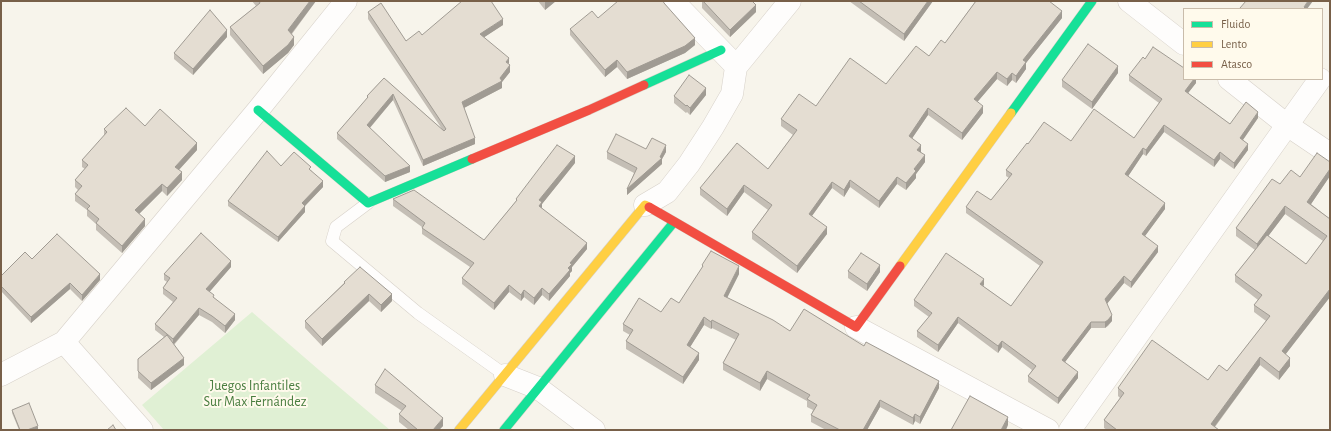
<!DOCTYPE html>
<meta charset="utf-8">
<style>
body{margin:0}
#map{position:relative;width:1331px;height:431px;overflow:hidden;background:#f7f4eb;font-family:"Alegreya Sans",sans-serif}
canvas{display:block}
.frame{position:absolute;inset:0;border:2px solid #786049;pointer-events:none}
.legend{position:absolute;left:1183px;top:8px;width:140px;height:72px;box-sizing:border-box;background:#fffaec;border:1px solid #c9bcab;margin:0;padding:5px 7px;list-style:none;font-size:12px;color:#786049}
.legend li{display:flex;align-items:center;gap:8px;height:20px}
.legend b{width:20px;border:1px solid #c9bcab}
</style>
<div id="map">
<canvas width="1331" height="431"></canvas>
<div class="frame"></div>
<ul class="legend">
<li><b style="height:5px;background:#16e098"></b>Fluido</li>
<li><b style="height:5px;background:#ffcf43"></b>Lento</li>
<li><b style="height:5px;background:#f24e42"></b>Atasco</li>
</ul>
</div>
<script>
const g = document.querySelector('canvas').getContext('2d');
g.lineJoin = 'round';
function paint(path, color) {
  g.fillStyle = color;
  g.fill(path, 'evenodd');
}
function poly(rows) {
  const path = new Path2D();
  for (const r of rows) {
    path.moveTo(r[0], r[1]);
    for (let i = 2; i < r.length; i += 2) path.lineTo(r[i], r[i + 1]);
  }
  return path;
}
function strokePath(path, color, width, dash) {
  g.strokeStyle = color;
  g.lineWidth = width;
  g.lineCap = dash ? 'butt' : 'round';
  g.setLineDash(dash || []);
  g.stroke(path);
}
function label(font, color, halo, rows, align = 'center') {
  g.font = font + ' "Alegreya Sans",sans-serif';
  g.lineWidth = 4;
  g.setLineDash([]);
  g.textBaseline = 'middle';
  g.strokeStyle = halo;
  g.fillStyle = color;
  for (const [text, x, y, turn = 0] of rows) {
    g.save();
    g.translate(x, y);
    g.rotate((+turn || 0) * Math.PI / 180);
    g.textAlign = isNaN(turn) ? turn : align;
    if (halo) g.strokeText(text, 0, 0);
    g.fillText(text, 0, 0);
    g.restore();
  }
}
paint(poly([
 [252,312,319,370,390,430,164,430,142,405]
]), '#e0f0d4');
const lane = poly([
 [368,203,336,227,332,241,418,313,505,375]
]);
const street = poly([
 [673,1,733,63],
 [1129,1,1184,44],
 [1229,79,1287,125,1330,154],
 [645,205,667,192,689,164,713,127,732,94,736,67,790,1],
 [856,327,1048,430],
 [64,342,142,430],
 [1,375,64,342,258,110,346,1],
 [505,375,538,388,594,430],
 [1070,430,1320,79]
]);
const fast = poly([
 [644,85,721,50],
 [258,110,368,203,472,159],
 [1011,113,1092,1],
 [504,430,674,222]
]);
const slow = poly([
 [900,266,1011,113],
 [459,430,645,205,649,207]
]);
const jam = poly([
 [472,159,589,110,644,85],
 [649,207,856,327,900,266]
]);
strokePath(lane, '#d7d1c9', 13);
strokePath(street, '#d7d1c9', 23);
strokePath(fast, '#d6d0c6', 10);
strokePath(slow, '#d6d0c6', 10);
strokePath(jam, '#d6d0c6', 10);
strokePath(lane, '#fefdfc', 12);
strokePath(street, '#fefdfc', 22);
strokePath(fast, '#16e098', 9);
strokePath(slow, '#ffcf43', 9);
strokePath(jam, '#f24e42', 9);
paint(poly([
 [252,1,316,1,292,34,294,45,288,53,263,74,230,35,230,27,256,6],
 [538,1,556,1,545,10],
 [702,1,752,1,756,12,730,37,702,8],
 [849,1,933,1,904,41],
 [974,1,1049,1,1062,18,1026,63,1026,69,1016,83,1012,80,1007,86,997,79,977,102,983,113,962,140,928,115,912,138,921,152,925,162,916,174,916,178,906,190,897,184,879,208,850,187,844,197,832,188,812,216,827,234,797,273,752,239,752,232,768,210,744,192,727,216,700,195,700,188,768,169,793,135,781,126,781,119,816,106,886,84,929,56,945,43,975,2],
 [664,3,695,45,685,53,627,79,617,67,605,77,570,35,570,29,598,18],
 [368,12,406,41,422,35,503,25,484,37,509,65,510,72,502,82,502,88,464,108,475,144,423,166,393,100,370,128,410,172,385,182,337,139,337,133,367,99,367,96,384,78,442,129,368,19],
 [227,37,193,75,174,59,174,53],
 [1145,59,1196,79,1196,83,1188,93,1230,124,1258,118,1243,140,1248,150,1234,169,1220,159,1214,167,1164,132,1146,156,1143,154,1128,176,1165,209,1145,236,1158,252,1131,288,1124,283,1107,304,1112,321,1108,326,1105,328,1091,328,1065,362,1078,378,1058,404,1028,382,1028,376,1032,370,1002,347,998,353,958,323,938,352,917,337,917,331,929,317,914,306,914,300,984,285,983,286,1011,306,1040,266,966,213,966,207,991,200,1009,178,1006,176,1006,170,1028,144,1071,141,1134,138,1159,103,1129,81,1129,75],
 [1118,73,1092,109,1062,87,1062,80],
 [706,95,690,115,687,112,686,113,674,103,674,96],
 [145,126,197,150,179,170,182,180,167,196,162,191,139,214,145,226,122,253,96,230,96,224,87,216,87,210,75,201,75,194,78,190,75,187,75,180,85,169,82,167,82,160,104,136,104,129],
 [646,149,666,152,662,159,662,164,627,195,634,173,607,159,607,152],
 [1330,162,1330,176,1311,204,1330,219,1330,297,1285,354,1290,366,1279,380,1260,365,1215,427,1219,430,1107,430,1104,428,1104,420,1120,398,1118,396,1118,388,1208,380,1227,371,1266,321,1254,312,1254,305,1258,300,1235,282,1235,275,1255,250,1236,236,1236,228,1280,184,1300,177],
 [1285,214,1323,241,1306,264,1268,236],
 [575,163,542,204,542,208,587,249,572,267,572,271,570,273,570,276,549,301,542,295,534,305,524,297,521,301,509,292,494,310,462,284,462,278,470,267,422,234,422,227,393,206,393,199,484,240,516,201,516,199],
 [281,166,311,170,323,187,305,206,305,212,278,242,228,206,228,201],
 [32,259,100,280,82,301,70,289,31,323,1,291,1,276],
 [702,265,739,274,727,298,790,331,864,346,939,388,920,424,915,421,913,425,880,407,867,430,826,430,811,422,811,415,813,410,807,407,807,401,767,379,760,391,723,370,723,363,736,340,712,328,711,329,704,325,690,347,699,360,683,384,626,349,626,341,630,335,623,331,623,324,661,312,679,303,702,268],
 [231,267,209,292,235,320,225,333,212,322,199,315,174,345,184,365,151,390,138,378,138,359,164,337,155,330,155,324,173,302,163,294,163,288,167,282,164,280,164,274],
 [848,271,880,272,867,291,848,278],
 [344,282,392,301,381,312,369,301,322,346,305,328,305,321,344,283],
 [375,385,443,426,439,430,409,430,399,422,399,414,402,411,375,393],
 [12,410,38,429,36,430,19,430,12,413]
]), '#c4beb5');
paint(poly([
 [310,1,316,1,288,38,288,30],
 [545,1,556,1,545,10],
 [928,1,933,1,904,41,904,34],
 [1308,1,1313,1,1307,9,1304,9,1304,7],
 [756,5,756,12,730,37,730,30],
 [1062,11,1062,18,1026,63,1026,69,1016,83,1016,76,1023,60],
 [503,19,503,25,480,40,480,34],
 [227,30,227,37,193,75,193,69],
 [294,37,294,45,288,53,263,74,263,66],
 [695,38,695,45,685,53,627,79,627,72],
 [509,58,509,64,506,62],
 [617,60,617,67,605,77,605,70],
 [510,65,510,72,502,82,502,88,462,109,462,102,500,78],
 [1118,66,1118,73,1092,109,1092,102],
 [997,72,997,79,974,106,974,99],
 [1012,73,1012,80,1007,86,1007,79],
 [1194,79,1196,79,1196,83,1185,97,1185,91],
 [706,88,706,95,690,115,690,108],
 [393,94,393,100,367,131,367,125],
 [983,106,983,113,962,140,962,133],
 [928,108,928,115,909,143,909,136],
 [1258,112,1258,118,1240,144,1240,138],
 [1164,125,1164,132,1146,156,1146,150],
 [475,138,475,144,423,166,423,160],
 [197,143,197,150,175,174,175,167],
 [1248,144,1248,150,1234,169,1234,163],
 [666,145,666,152,662,159,662,164,627,195,627,189,660,157],
 [921,145,921,152,917,157,917,150],
 [1143,148,1143,154,1125,181,1125,174],
 [1220,152,1220,159,1214,167,1214,160],
 [925,155,925,162,916,174,916,178,906,190,906,183,914,169],
 [575,156,575,163,542,204,542,209,539,212,539,200],
 [410,166,410,172,385,182,385,176],
 [1330,169,1330,176,1307,210,1307,202],
 [182,172,182,180,167,196,167,188],
 [897,177,897,184,879,208,879,201],
 [850,180,850,187,844,197,844,190],
 [323,181,323,187,302,209,302,203],
 [832,182,832,188,809,220,809,214],
 [162,184,162,191,135,218,135,210],
 [744,185,744,192,727,216,727,209],
 [1165,203,1165,209,1142,240,1142,234],
 [305,206,305,212,278,242,278,237],
 [1285,206,1285,214,1257,251,1257,244],
 [145,219,145,226,122,253,122,246],
 [827,227,827,234,797,273,797,266],
 [587,243,587,249,572,267,572,271,570,273,570,276,549,301,549,294,568,268,570,263],
 [1158,246,1158,252,1131,288,1131,282],
 [231,261,231,267,206,296,206,289],
 [880,265,880,272,867,291,867,284],
 [739,266,739,274,724,304,724,296],
 [100,274,100,280,82,301,82,295],
 [1124,276,1124,283,1105,306,1105,299],
 [984,279,984,285,980,290,980,284],
 [70,283,70,289,31,323,31,317],
 [509,285,509,292,494,310,494,303],
 [542,288,542,295,534,305,534,298],
 [1330,289,1330,297,1282,359,1282,351],
 [524,290,524,297,521,301,521,295],
 [369,294,369,301,322,346,322,339],
 [392,294,392,301,381,312,381,305],
 [199,308,199,315,173,345,173,339],
 [235,314,235,320,225,333,225,326],
 [1112,315,1112,321,1105,328,1105,322],
 [704,317,704,325,687,352,687,345],
 [958,317,958,323,938,352,938,345],
 [712,320,712,328,711,329,711,322],
 [1091,322,1091,328,1062,366,1062,360],
 [1002,341,1002,347,998,353,998,346],
 [699,353,699,360,683,384,683,377],
 [1260,357,1260,365,1212,430,1211,424],
 [184,358,184,365,151,390,151,383],
 [1290,358,1290,366,1279,380,1279,372],
 [767,371,767,379,760,391,760,383],
 [1078,372,1078,378,1058,404,1058,398],
 [939,381,939,388,920,424,920,417],
 [880,400,880,407,867,430,863,430],
 [915,414,915,421,913,425,913,418],
 [1008,417,1008,425,1006,430,1001,430],
 [443,418,443,426,439,430,433,430],
 [38,426,38,429,36,430,27,430]
]), '#a09b93');
const building = poly([
 [259,1,310,1,288,30,294,37,288,45,263,66,230,27,260,3,259,1],
 [462,1,491,1,503,19,480,34,509,58,506,62,510,65,500,78,502,81,462,102,475,138,423,160,393,94,367,125,410,166,385,176,337,133,368,97,367,96,384,78,444,131,446,129,368,12,381,3,406,41,419,31,422,35,462,1],
 [618,1,663,1,664,3,695,38,685,46,627,72,617,60,605,70,570,29,592,11,598,18,618,1],
 [703,1,752,1,756,5,730,30,703,1],
 [859,1,928,1,904,34,859,1],
 [976,1,1049,1,1062,11,1023,60,1026,62,1016,76,1012,73,1007,79,997,72,974,99,983,106,962,133,928,108,909,136,921,145,917,150,925,155,914,169,916,171,906,183,897,177,879,201,850,180,844,190,832,182,809,214,827,227,797,266,752,232,772,205,744,185,727,209,700,188,737,143,768,169,797,130,781,119,799,94,816,106,850,58,886,84,916,46,929,56,941,40,945,43,976,1],
 [1246,1,1308,1,1304,7,1306,9,1242,9,1240,8,1246,1],
 [210,10,227,30,193,69,174,53,210,10],
 [1088,44,1118,66,1092,102,1062,80,1088,44],
 [1153,47,1184,68,1184,79,1194,79,1185,91,1230,124,1246,102,1258,112,1240,138,1248,144,1234,163,1220,152,1214,160,1164,125,1146,150,1143,148,1125,174,1165,203,1142,234,1158,246,1131,282,1124,276,1105,299,1112,315,1108,320,1105,322,1091,322,1062,360,1078,372,1058,398,1028,376,1036,366,1002,341,998,346,958,317,938,345,917,331,932,313,914,300,946,253,984,279,980,284,1011,306,1043,262,966,207,977,191,991,200,1012,174,1006,170,1027,143,1028,144,1044,122,1071,141,1094,109,1134,138,1162,99,1129,75,1143,57,1145,59,1153,47],
 [689,75,706,88,690,108,687,105,686,106,674,96,689,75],
 [126,108,145,126,160,109,197,143,175,167,182,172,167,188,162,184,135,210,145,219,122,246,96,223,99,219,87,209,90,206,75,194,82,186,75,180,88,165,82,160,107,132,104,129,126,108],
 [616,134,646,149,652,138,666,145,660,157,662,158,627,189,637,168,607,152,616,134],
 [557,145,575,156,539,200,542,202,539,206,587,243,570,263,572,264,568,268,570,270,549,294,542,288,534,298,524,290,521,295,509,285,494,303,462,278,474,263,422,228,425,223,393,199,414,190,484,240,517,200,516,199,557,145],
 [267,151,281,166,294,152,311,167,309,169,323,181,302,203,305,206,278,237,228,201,267,151],
 [1317,153,1330,162,1330,169,1307,202,1330,219,1330,289,1282,351,1290,358,1279,372,1260,357,1211,424,1219,430,1117,430,1104,420,1124,393,1118,388,1152,340,1208,380,1219,365,1227,371,1270,316,1254,305,1262,295,1235,275,1267,235,1306,264,1327,236,1285,206,1257,244,1236,228,1272,179,1280,184,1291,170,1300,177,1317,153],
 [201,233,231,261,206,289,214,295,213,297,235,314,225,326,212,316,199,308,173,339,155,324,177,298,163,288,170,278,164,274,201,233],
 [57,234,100,274,82,295,70,283,31,317,1,286,1,276,25,252,32,259,57,234],
 [711,251,739,266,724,296,773,320,790,331,804,309,864,346,866,342,939,381,920,417,915,414,913,418,880,400,863,430,840,430,811,415,817,405,807,399,810,395,767,371,760,383,723,363,739,334,712,320,711,322,704,317,687,345,699,353,683,377,626,341,633,330,623,324,639,298,661,312,671,298,679,303,703,266,702,265,711,251],
 [861,253,880,265,867,284,848,271,861,253],
 [360,267,392,294,381,305,369,294,322,339,305,321,345,283,344,282,360,267],
 [167,335,184,358,151,383,138,371,138,359,167,335],
 [385,369,443,418,433,430,418,430,399,414,406,406,375,385,385,369],
 [970,396,1008,417,1001,430,951,430,970,396],
 [29,403,38,426,27,430,20,430,12,410,29,403],
 [113,425,116,430,107,430,113,425]
]);
paint(building, '#e4ddd2');
strokePath(building, '#a09b93', 1);
label('14px', '#4a7e40', '#fffaec', [
 ["Juegos Infantiles",255,386],
 ["Sur Max Fernández",255,402]
]);
</script>
